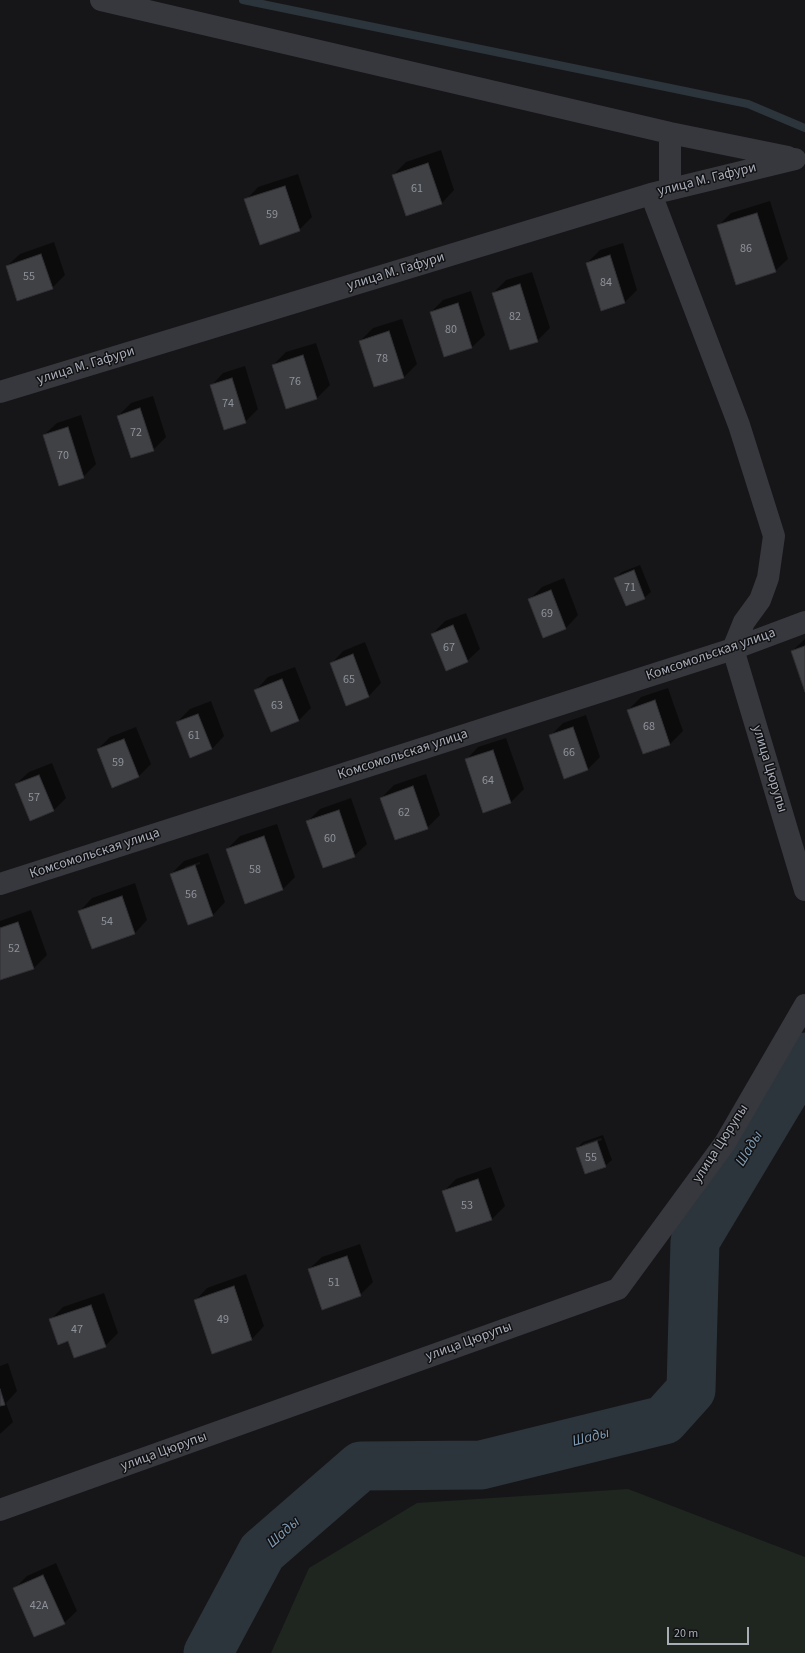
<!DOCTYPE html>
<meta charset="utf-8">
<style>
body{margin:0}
#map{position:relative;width:805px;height:1653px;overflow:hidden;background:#161618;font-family:"Source Sans 3",sans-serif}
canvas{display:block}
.scale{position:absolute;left:667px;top:1627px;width:82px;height:18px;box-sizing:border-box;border:2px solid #a8adb8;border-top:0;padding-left:5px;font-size:12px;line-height:14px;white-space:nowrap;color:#a8adb8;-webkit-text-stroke:3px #111113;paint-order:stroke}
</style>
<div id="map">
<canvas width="805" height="1653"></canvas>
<div class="scale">20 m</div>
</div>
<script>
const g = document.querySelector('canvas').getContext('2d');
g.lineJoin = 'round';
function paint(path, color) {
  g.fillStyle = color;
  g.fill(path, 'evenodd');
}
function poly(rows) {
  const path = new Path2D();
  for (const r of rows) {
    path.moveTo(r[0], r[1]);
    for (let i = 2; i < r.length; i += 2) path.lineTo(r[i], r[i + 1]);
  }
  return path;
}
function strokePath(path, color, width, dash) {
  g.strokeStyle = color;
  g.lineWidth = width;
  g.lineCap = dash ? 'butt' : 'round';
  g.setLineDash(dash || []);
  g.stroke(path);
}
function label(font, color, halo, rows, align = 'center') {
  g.font = font + ' "Source Sans 3",sans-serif';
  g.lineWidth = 3;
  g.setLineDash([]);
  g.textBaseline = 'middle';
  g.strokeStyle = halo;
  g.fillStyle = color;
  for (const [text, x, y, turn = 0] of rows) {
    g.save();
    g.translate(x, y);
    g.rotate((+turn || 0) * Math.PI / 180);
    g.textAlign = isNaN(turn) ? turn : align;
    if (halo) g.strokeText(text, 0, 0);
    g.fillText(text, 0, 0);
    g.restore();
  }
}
paint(poly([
 [628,1489,805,1557,805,1653,271,1653,309,1568,417,1503]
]), '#1e261f');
paint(poly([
 [441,150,454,190,442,203,393,175,406,162],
 [298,174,312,217,299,230,246,200,258,187],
 [770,201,788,259,775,271,718,226,731,213],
 [54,242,65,275,52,288,7,266,20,254],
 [623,243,637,290,625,302,587,263,600,250],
 [532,272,550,328,537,341,493,293,506,280],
 [471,291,485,335,472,347,431,312,443,300],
 [402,319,417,364,404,377,374,386,360,341,373,328],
 [316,343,330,385,317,398,286,408,273,365,286,352],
 [245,366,258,409,245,422,211,386,223,373],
 [153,396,166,437,153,450,118,416,131,403],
 [81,415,96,464,83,477,44,435,57,423],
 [640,565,651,592,644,598,615,578,622,572],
 [564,578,578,615,566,628,544,637,529,600,542,587],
 [466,613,480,649,467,661,432,634,445,621],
 [805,639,805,689,792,651],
 [365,642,381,683,369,696,331,664,343,651],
 [295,667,311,708,299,720,256,690,268,677],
 [668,688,683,731,670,744,643,753,628,710,641,697],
 [211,701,224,736,212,749,177,722,190,709],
 [586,715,600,757,588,769,550,736,563,723],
 [136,727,151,764,138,777,98,749,110,737],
 [506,738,524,789,511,802,484,811,466,760,478,747],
 [52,763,66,798,53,811,16,784,29,772],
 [426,774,440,815,427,828,381,798,394,785],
 [351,798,367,844,354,856,307,822,320,809],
 [277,824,295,877,283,889,227,849,240,836],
 [208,853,225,902,213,915,171,874,184,861],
 [200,862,200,864,185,869,185,867],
 [135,883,147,920,135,933,80,911,92,898],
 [31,910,47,955,34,968,0,979,0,921],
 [603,1135,612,1160,605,1166,577,1148,583,1142],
 [601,1138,602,1140,583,1147,583,1144],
 [491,1167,505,1206,492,1219,457,1231,443,1192,456,1179],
 [360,1244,373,1282,360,1295,309,1269,322,1257],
 [246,1274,264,1326,252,1339,213,1352,195,1301,207,1288],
 [104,1293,118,1333,105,1346,69,1340,50,1320,63,1307],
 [8,1363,17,1391,6,1403,13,1422,0,1434,0,1366],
 [56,1563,77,1611,64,1623,14,1589,27,1576]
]), '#0007');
strokePath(poly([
 [243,0,748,104,805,128]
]), '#2c353c', 8);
strokePath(poly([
 [208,1653,262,1552,361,1466,481,1465,664,1420,691,1390,695,1241,805,1057]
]), '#2c353c', 49);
const building = poly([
 [428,163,442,204,406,216,392,175,428,163],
 [285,186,300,231,260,245,244,199,285,186],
 [757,213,776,272,736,285,717,225,757,213],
 [41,254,53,289,17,301,6,266,41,254],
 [610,255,625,303,601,311,586,263,610,255],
 [520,284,538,342,510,350,492,293,520,284],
 [458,303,472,348,444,357,430,312,458,303],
 [389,331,404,378,374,387,359,341,389,331],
 [303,355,317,399,286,409,272,365,303,355],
 [232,378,246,423,224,430,210,385,232,378],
 [140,408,154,451,131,458,117,416,140,408],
 [68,427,84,478,59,486,43,435,68,427],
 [634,570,645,599,626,606,614,578,634,570],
 [551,590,566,629,543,638,528,599,551,590],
 [453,625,468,662,446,671,431,634,453,625],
 [805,646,805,692,791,651,805,646],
 [353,654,369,697,346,706,330,663,353,654],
 [282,679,299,721,271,732,254,690,282,679],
 [655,700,670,745,643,754,627,710,655,700],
 [198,714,212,749,190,758,176,722,198,714],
 [573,727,588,770,564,779,549,735,573,727],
 [124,739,139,777,112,788,97,749,124,739],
 [493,750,511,803,483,813,465,759,493,750],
 [39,775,54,811,30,821,15,784,39,775],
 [413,786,428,829,395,840,380,798,413,786],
 [339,810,355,857,323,868,306,821,339,810],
 [264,836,283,890,245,904,226,849,264,836],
 [195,865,213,916,188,925,170,874,195,865],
 [122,896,135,934,92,949,78,911,122,896],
 [18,922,34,969,0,980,0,928,18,922],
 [597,1141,606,1167,585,1174,576,1148,597,1141],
 [478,1179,492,1220,456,1232,442,1191,478,1179],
 [347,1256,361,1296,322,1310,308,1269,347,1256],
 [234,1286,252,1340,212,1354,194,1300,234,1286],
 [91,1305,106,1347,74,1358,68,1341,58,1345,49,1319,91,1305],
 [0,1389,5,1405,0,1406,0,1389],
 [43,1575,65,1624,34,1637,13,1588,43,1575]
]);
paint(building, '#404145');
strokePath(building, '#303034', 1);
strokePath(poly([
 [101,0,670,133,788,157],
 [670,189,670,133],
 [651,194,739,425,774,536,768,578,760,600,744,622,733,649,805,890],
 [0,392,651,194,795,159],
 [0,884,733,649,805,622],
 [0,1510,618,1289,725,1143,805,1005]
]), '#37383d', 22);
label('12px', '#8e929b', null, [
 ["61",417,189],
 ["59",272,215],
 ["86",746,249],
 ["55",29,277],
 ["84",606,283],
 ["82",515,317],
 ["80",451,330],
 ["78",382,359],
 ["76",295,382],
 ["74",228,404],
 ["72",136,433],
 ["70",63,456],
 ["71",630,588],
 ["69",547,614],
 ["67",449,648],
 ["65",349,680],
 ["63",277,706],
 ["68",649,727],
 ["61",194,736],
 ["66",569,753],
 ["59",118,763],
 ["64",488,781],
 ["57",34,798],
 ["62",404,813],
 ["60",330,839],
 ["58",255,870],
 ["56",191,895],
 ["54",107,922],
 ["52",14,949],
 ["55",591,1158],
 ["53",467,1206],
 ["51",334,1283],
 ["49",223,1320],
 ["47",77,1330],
 ["42А",39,1606]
]);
label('14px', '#a8adb8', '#111113', [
 ["улица М. Гафури",707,180,-14],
 ["улица М. Гафури",396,272,-17],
 ["улица М. Гафури",86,366,-17],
 ["Комсомольская улица",711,655,-19],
 ["Комсомольская улица",403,755,-18],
 ["улица Цюрупы",769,769,73],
 ["Комсомольская улица",95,854,-18],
 ["улица Цюрупы",721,1144,-57],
 ["улица Цюрупы",469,1342,-20],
 ["улица Цюрупы",164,1452,-20]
]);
label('italic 15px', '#7f9bb3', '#111113', [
 ["Шады",750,1149,-59],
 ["Шады",591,1438,-14],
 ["Шады",284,1533,-41]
]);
</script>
